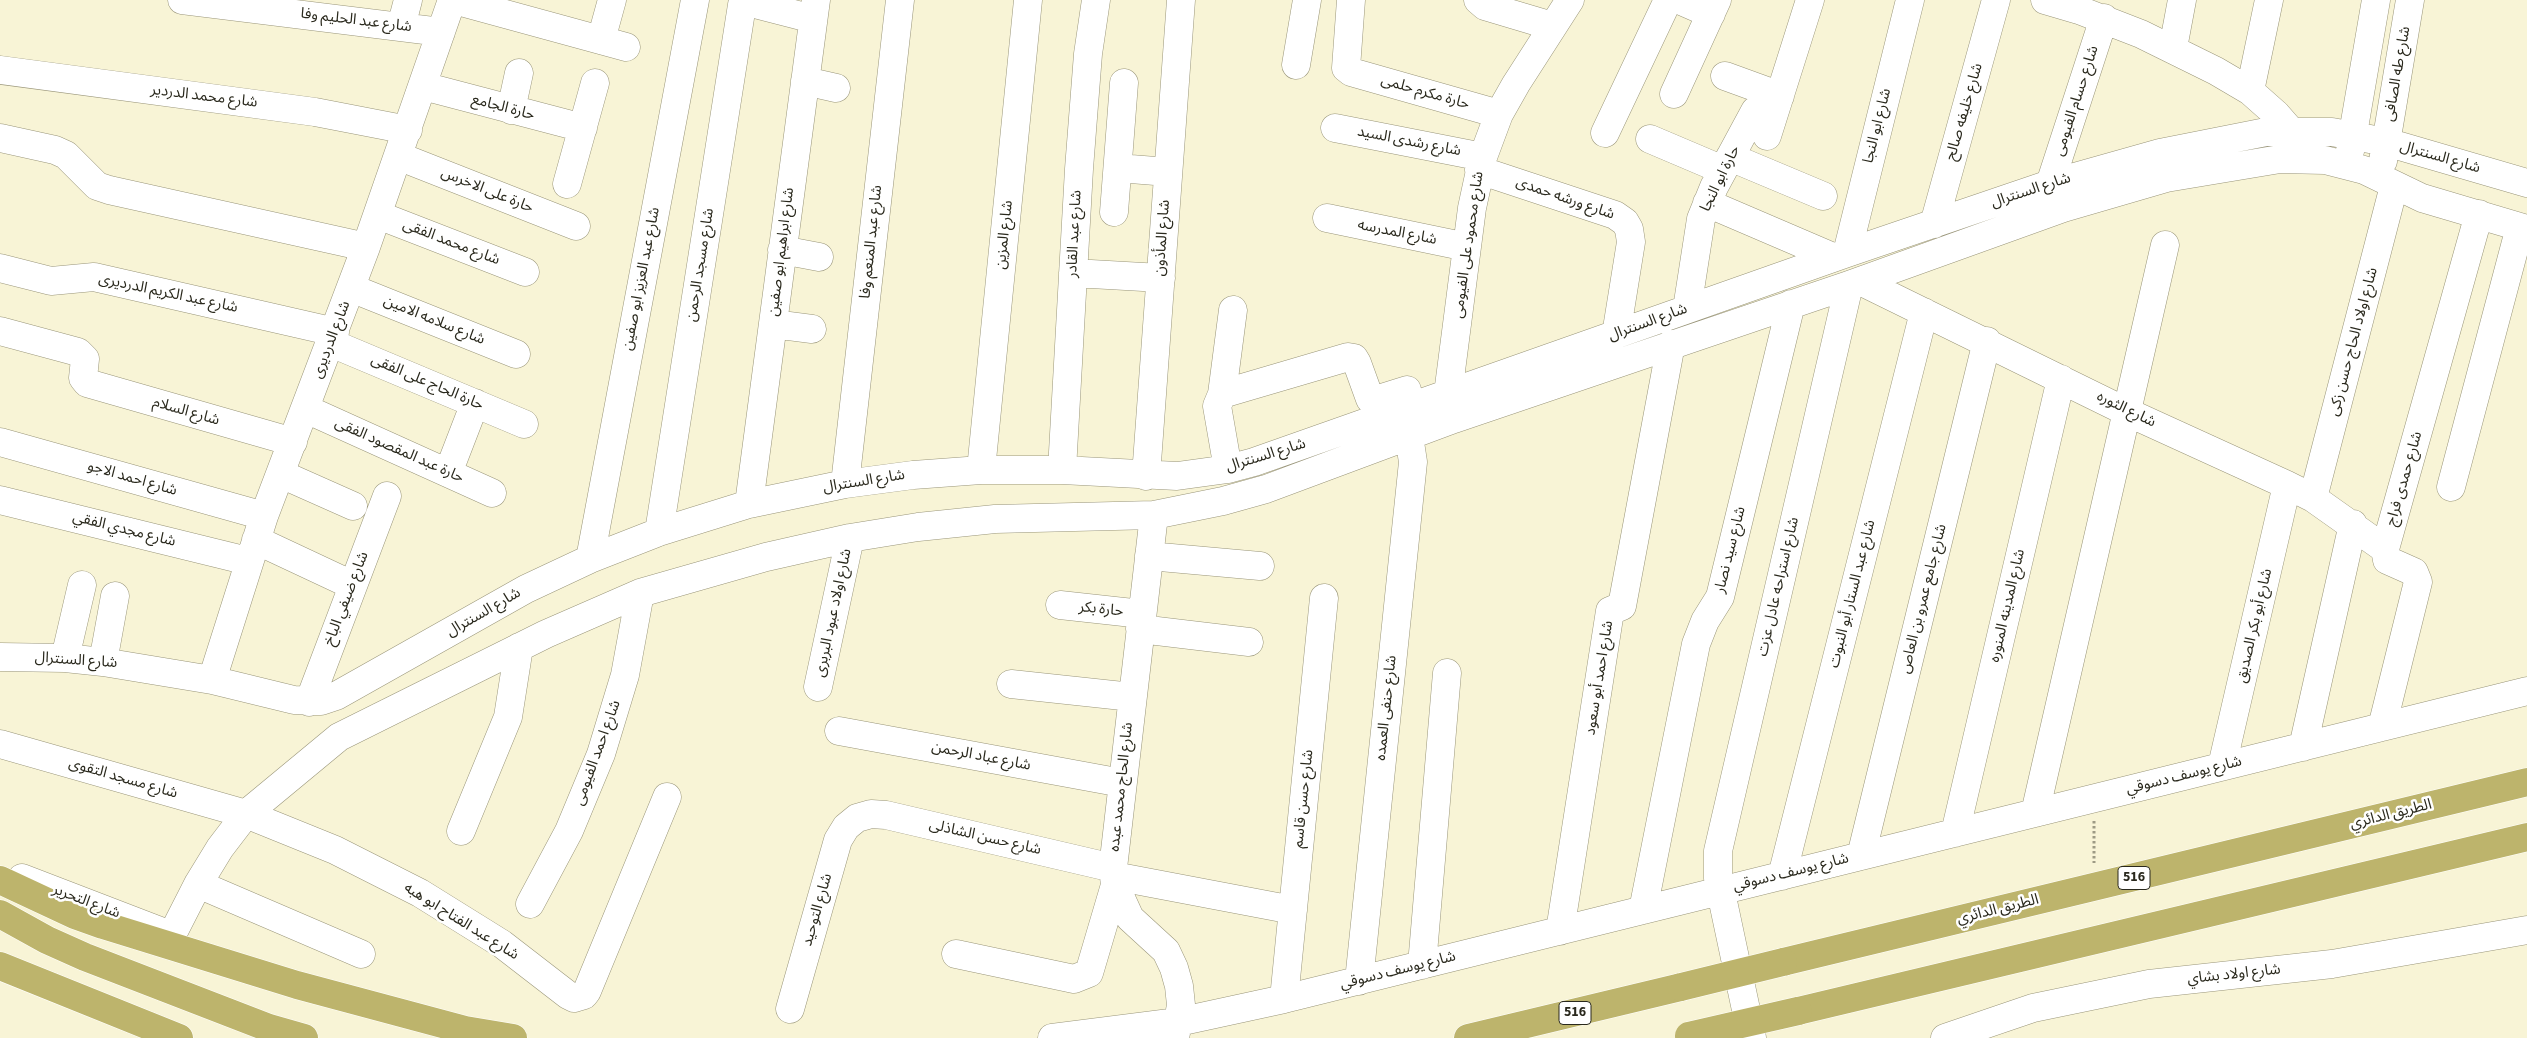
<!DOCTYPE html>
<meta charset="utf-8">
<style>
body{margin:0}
canvas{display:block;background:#f8f4d6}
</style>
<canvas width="2527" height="1038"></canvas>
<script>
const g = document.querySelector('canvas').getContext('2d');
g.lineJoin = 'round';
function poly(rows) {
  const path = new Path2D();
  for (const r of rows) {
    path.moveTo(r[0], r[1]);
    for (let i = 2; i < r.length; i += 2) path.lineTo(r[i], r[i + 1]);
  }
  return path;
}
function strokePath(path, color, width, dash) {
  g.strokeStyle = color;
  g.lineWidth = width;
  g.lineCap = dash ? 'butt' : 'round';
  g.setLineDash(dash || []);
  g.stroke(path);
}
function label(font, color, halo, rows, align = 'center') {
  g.font = font + ' "Source Sans 3","Noto Sans Arabic",sans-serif';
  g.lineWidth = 5;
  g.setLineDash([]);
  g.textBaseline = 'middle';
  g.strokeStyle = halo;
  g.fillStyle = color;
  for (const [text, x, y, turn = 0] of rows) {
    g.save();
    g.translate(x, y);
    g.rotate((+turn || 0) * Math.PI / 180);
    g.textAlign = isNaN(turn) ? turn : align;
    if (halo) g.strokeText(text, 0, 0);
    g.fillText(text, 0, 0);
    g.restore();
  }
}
const minor = poly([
 [182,0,441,32],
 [454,0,626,47],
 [1351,0,1346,68,1351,72,1499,114],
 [1478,0,1485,6,1552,26],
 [1679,0,1711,14],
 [2045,0,2079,10,2141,34,2216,71,2250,91,2276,114,2290,130],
 [401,27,408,0],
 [601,40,612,0],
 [2173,48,2182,0],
 [1296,65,1307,0],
 [0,70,315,112,408,130],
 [1725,76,1780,96],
 [805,81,836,88],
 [423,86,583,128],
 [2250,91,2269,0],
 [1674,94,1717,0],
 [511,110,519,73],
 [1335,128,1483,157],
 [1605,133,1668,0],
 [1767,136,1810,0],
 [0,138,55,150,66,155,97,186,109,190,366,247],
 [1650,139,1723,170],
 [2350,151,2376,0],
 [398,156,576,226],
 [1730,157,1823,196],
 [2383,161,2410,0],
 [1118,168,1168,172],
 [1479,170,1615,215,1625,222,1629,229,1631,242,1616,335],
 [567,184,595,83],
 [2050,184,2104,18],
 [1707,203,1833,257],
 [1114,212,1124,83],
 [378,215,525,272],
 [1327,218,1467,247],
 [1934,224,1996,0],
 [782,250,819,257],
 [1847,253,1910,0],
 [0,268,51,281,94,277,335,332],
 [1073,273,1161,278],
 [1860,281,2127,412,2287,485,2313,498,2385,549],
 [351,288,516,354],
 [1687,309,1701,219,1714,187,1755,111],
 [773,324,812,329],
 [0,331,78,352,85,359,83,378,87,383,293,442],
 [331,343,524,424],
 [1222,394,1348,357,1354,358,1357,363,1370,399,1375,400,1407,390],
 [1448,394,1472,208,1483,157,1499,114,1516,84,1570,0],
 [306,409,492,493],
 [0,442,264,516],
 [1228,469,1217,406,1222,394,1233,310],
 [981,470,1028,0],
 [1062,470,1079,169,1088,54,1096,0],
 [448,473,475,403],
 [281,474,353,506],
 [1146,476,1181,0],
 [845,484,900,0],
 [2451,487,2520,227],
 [2313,498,2394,186],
 [0,500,248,561],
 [749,504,816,0],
 [1154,515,1113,868,1115,885,1130,918,1166,951,1174,968,1179,986,1181,1005,1175,1038],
 [659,532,742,5,747,2,813,19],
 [256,540,352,585],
 [1149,556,1260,566],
 [590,559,695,0],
 [1060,605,1142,614],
 [1140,629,1249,642],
 [0,657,65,658,103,662,212,680,294,700,321,701,336,696,526,589,590,559,659,532,749,504,845,484,913,475,981,470,1062,470,1177,476,1228,469,1254,462,1847,253,2050,184,2160,153,2266,132,2332,132,2386,142,2527,183],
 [65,658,82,585],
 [103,662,115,596],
 [212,680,264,516,366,247,452,0],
 [1011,684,1132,697],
 [818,687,850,538],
 [309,702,387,496],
 [2382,727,2418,582,2414,572,2387,560,2385,549,2479,214],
 [839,731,1122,783],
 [0,744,246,814,335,850,420,893,502,944,568,995,574,998,584,995,587,991,667,797],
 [2303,747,2353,524],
 [2222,766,2287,485],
 [2035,813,2165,245],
 [461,831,508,717,519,647],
 [1955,833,2061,379],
 [1861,856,1987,341],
 [1114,876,1293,910],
 [1782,876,1924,312],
 [22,878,160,931],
 [198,884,361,954],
 [530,904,569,831,601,754,625,675,640,593],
 [1643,910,1696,644,1705,621,1720,597,1791,304],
 [1560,931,1610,611,1622,606,1671,344],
 [172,935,198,884,220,848,246,814,339,737,546,634,640,593,766,557,850,538,918,527,995,519,1154,515,1223,501,1266,489,1454,419,1849,285,2063,208,2166,178,2280,159,2325,160,2364,170,2422,198,2527,229],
 [956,954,1074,979,1089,973,1115,885],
 [1422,965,1447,673],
 [1359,981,1413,462,1409,436],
 [1284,999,1324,598],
 [790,1009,838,840,846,827,857,818,871,814,886,815,1113,868],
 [1052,1038,1178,1022,1284,999,2527,691],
 [1752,1038,1718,878,1718,851,1849,285],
 [1945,1038,2033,1008,2149,984,2332,964,2527,930]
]);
const highway = poly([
 [0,880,75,915,103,925,297,985,465,1030,513,1038],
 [0,914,47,940,85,957,269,1028,304,1038],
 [1783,962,2527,782],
 [0,966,179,1038],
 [1798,1011,2527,837],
 [1468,1038,1681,987]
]);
strokePath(minor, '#9a967a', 29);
strokePath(highway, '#fff', 29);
strokePath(poly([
 [2094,821,2094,863]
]), '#9d9a84', 3, [2.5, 2.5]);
strokePath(minor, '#fff', 28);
strokePath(highway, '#bdb46c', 28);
const highwayBridge = poly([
 [1681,987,1783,962],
 [1689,1036,1798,1011]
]);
strokePath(highwayBridge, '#fff', 29, []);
strokePath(highwayBridge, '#bdb46c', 28);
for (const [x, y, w] of [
 [2134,878,32],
 [1575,1013,32]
]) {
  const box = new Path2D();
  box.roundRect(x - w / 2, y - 11.5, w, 23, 4);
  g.fillStyle = '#fff';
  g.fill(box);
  strokePath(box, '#2a291d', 1);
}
label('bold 14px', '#2a291d', null, [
 ["516",2134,878],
 ["516",1575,1013]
]);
label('15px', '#2a291d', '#fff', [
 ["شارع عبد الحليم وفا",356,21,7],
 ["شارع طه الصافى",2398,74,-80],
 ["حارة مكرم حلمى",1425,93,16],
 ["شارع محمد الدردير",204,97,7],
 ["شارع حسام الفيومى",2077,101,-72],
 ["حارة الجامع",503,108,15],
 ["شارع خليفه صالح",1965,112,-74],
 ["شارع ابو النجا",1878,126,-76],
 ["شارع رشدى السيد",1409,142,11],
 ["شارع السنترال",2440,158,16],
 ["حارة ابو النجا",1721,179,-64],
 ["حارة على الاخرس",487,191,22],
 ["شارع السنترال",2031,191,-18],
 ["شارع ورشه حمدى",1565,199,19],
 ["شارع المدرسه",1397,233,11],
 ["شارع عبد القادر",1075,234,-87],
 ["شارع المزين",1005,235,-84],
 ["شارع المأذون",1163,238,-86],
 ["شارع عبد المنعم وفا",872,242,-84],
 ["شارع محمد الفقى",451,243,21],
 ["شارع محمود على الفيومى",1469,245,-82],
 ["شارع ابراهيم ابو صفين",782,252,-83],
 ["شارع مسجد الرحمن",701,265,-81],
 ["شارع عبد العزيز ابو صفين",642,279,-79],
 ["شارع عبد الكريم الدرديرى",168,294,12],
 ["شارع سلامه الامين",434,321,22],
 ["شارع السنترال",1648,323,-20],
 ["شارع الدرديرى",332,340,-69],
 ["شارع اولاد الحاج حسن زكى",2354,342,-75],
 ["حارة الحاج على الفقى",427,383,23],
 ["شارع الثوره",2126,410,26],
 ["شارع السلام",186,412,16],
 ["حارة عبد المقصود الفقى",399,451,24],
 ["شارع السنترال",1266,456,-17],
 ["شارع احمد الاجو",132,479,16],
 ["شارع حمدى فراج",2405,479,-74],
 ["شارع السنترال",864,482,-9],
 ["شارع مجدي الفقي",124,530,14],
 ["شارع سيد نصار",1731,550,-76],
 ["شارع استراحه عادل عزت",1779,587,-77],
 ["شارع عبد الستار أبو النبوت",1853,594,-76],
 ["شارع ضيفي الباخ",347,599,-69],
 ["شارع جامع عمرو بن العاص",1924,599,-76],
 ["شارع المدينه المنوره",2008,606,-77],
 ["حارة بكر",1101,610,6],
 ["شارع السنترال",484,613,-30],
 ["شارع اولاد عبود البربرى",834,613,-78],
 ["شارع أبو بكر الصديق",2255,626,-77],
 ["شارع السنترال",76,661,4],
 ["شارع احمد أبو سعود",1600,678,-81],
 ["شارع حنفى العمده",1387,708,-84],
 ["شارع احمد الفيومى",598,753,-70],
 ["شارع عباد الرحمن",981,757,11],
 ["شارع يوسف دسوقي",2184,776,-14],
 ["شارع مسجد التقوى",123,779,16],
 ["شارع الحاج محمد عبده",1122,787,-84],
 ["شارع حسن قاسم",1304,799,-84],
 ["الطريق الدائري",2391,815,-14],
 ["شارع حسن الشاذلى",985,838,13],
 ["شارع يوسف دسوقي",1791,873,-14],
 ["شارع التحرير",86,902,21],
 ["شارع التوحيد",818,910,-74],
 ["الطريق الدائري",1998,910,-14],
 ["شارع عبد الفتاح ابو هبه",461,922,32],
 ["شارع يوسف دسوقي",1398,971,-14],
 ["شارع اولاد بشاي",2234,975,-6]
]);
</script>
